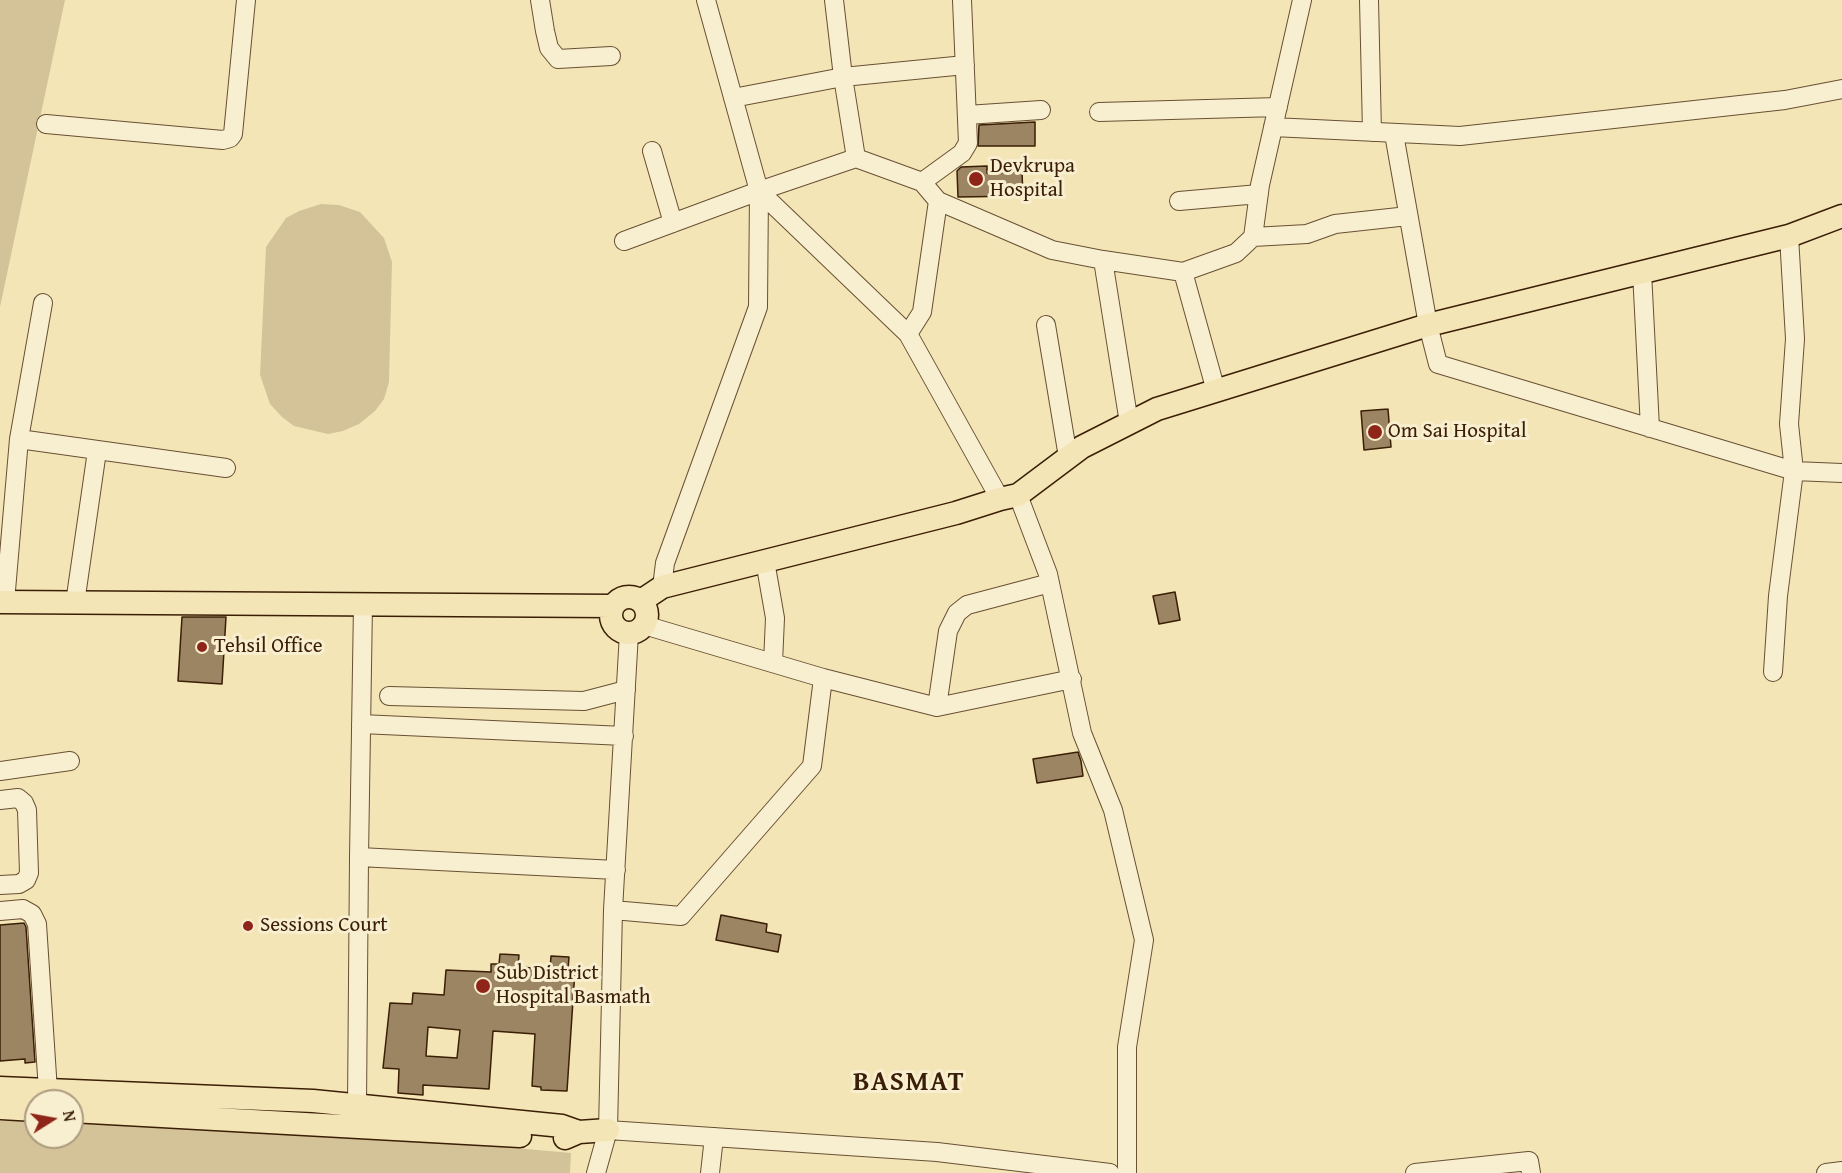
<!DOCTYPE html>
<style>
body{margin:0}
#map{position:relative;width:1842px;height:1173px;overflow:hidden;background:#f4e5b7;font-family:"Gentium Book Plus",serif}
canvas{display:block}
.north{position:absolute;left:24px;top:1089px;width:60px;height:60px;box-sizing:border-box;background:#f8eed0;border:2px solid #ac9b7f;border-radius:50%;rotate:79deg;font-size:16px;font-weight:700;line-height:24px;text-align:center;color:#3a1e05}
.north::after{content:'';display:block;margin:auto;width:21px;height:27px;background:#8f2418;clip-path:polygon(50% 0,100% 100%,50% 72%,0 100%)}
</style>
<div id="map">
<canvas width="1842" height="1173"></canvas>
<div class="north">N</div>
</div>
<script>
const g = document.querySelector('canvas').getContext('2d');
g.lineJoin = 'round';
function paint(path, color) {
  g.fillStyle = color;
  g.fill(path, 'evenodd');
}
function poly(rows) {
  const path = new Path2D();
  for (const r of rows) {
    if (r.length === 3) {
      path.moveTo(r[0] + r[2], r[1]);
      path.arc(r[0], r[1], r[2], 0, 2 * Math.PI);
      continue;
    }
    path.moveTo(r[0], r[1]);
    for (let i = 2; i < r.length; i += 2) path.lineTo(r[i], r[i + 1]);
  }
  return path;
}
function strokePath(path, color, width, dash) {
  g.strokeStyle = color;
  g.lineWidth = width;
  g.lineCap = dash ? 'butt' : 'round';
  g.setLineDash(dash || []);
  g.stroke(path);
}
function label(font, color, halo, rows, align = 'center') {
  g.font = font + ' "Gentium Book Plus",serif';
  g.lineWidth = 6;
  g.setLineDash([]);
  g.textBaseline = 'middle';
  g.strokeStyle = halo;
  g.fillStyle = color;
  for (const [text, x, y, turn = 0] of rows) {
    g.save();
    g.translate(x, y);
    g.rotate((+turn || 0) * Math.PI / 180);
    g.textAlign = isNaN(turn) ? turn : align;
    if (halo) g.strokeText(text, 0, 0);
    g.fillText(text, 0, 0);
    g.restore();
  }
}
paint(poly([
 [0,0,65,0,0,307],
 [321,204,339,205,360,212,384,238,392,262,389,382,384,399,375,411,359,424,343,431,328,434,294,426,282,417,270,404,260,375,266,247,286,218,299,211],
 [0,1121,36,1121,36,1137,72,1137,72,1122,293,1128,571,1153,570,1173,0,1173]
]), '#d4c399');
const building = poly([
 [1035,122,1035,146,978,146,979,125,1035,122],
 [987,166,987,173,1022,172,1023,196,958,197,957,171,961,167,987,166],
 [1388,409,1391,447,1364,450,1361,411,1388,409],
 [1175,592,1180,620,1159,624,1153,596,1175,592],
 [182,617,226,617,222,684,178,681,182,617],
 [1078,752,1081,761,1083,776,1037,783,1033,759,1078,752],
 [721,915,767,924,766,932,781,935,778,952,716,940,721,915],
 [24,923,26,927,35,1062,25,1063,25,1059,0,1061,0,925,24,923],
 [500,954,519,955,518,967,550,969,551,956,569,957,568,970,575,970,567,1091,541,1090,541,1087,532,1086,535,1034,493,1031,489,1089,423,1085,423,1095,398,1093,399,1069,383,1068,390,1003,412,1004,413,993,444,995,446,970,491,972,491,964,499,964,500,954],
 [428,1027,460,1030,457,1058,426,1056,428,1027]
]);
paint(building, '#9b8562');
strokePath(building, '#3a1e05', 1.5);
const minor = poly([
 [540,0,545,31,549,48,558,59,611,56],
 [834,0,843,77,856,158],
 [1369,0,1372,132],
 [733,98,843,77,965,65],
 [1099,112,1278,107],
 [967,115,1041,110],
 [46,124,223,140,230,138,233,134,246,0],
 [1273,127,1460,136,1785,100,1842,89],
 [1394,134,1428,325,1438,364,1794,471,1778,596,1773,672],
 [652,151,673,223],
 [922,182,962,153,968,143,962,0],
 [759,191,908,334,1000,499],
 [1179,201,1259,194],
 [1789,236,1795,339,1789,424,1794,471,1842,473],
 [1253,237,1307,234,1335,224,1408,216],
 [624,241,759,191,856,158,922,182,938,201,1052,250,1103,260,1183,272,1236,253,1253,237,1260,185,1302,0],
 [1103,260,1129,423],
 [1183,272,1216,391],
 [1642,272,1650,428],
 [1046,325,1068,457],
 [908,334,922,312,938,201],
 [19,439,226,468],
 [1018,495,1048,574,1082,733,1113,810,1144,940,1127,1047,1127,1173],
 [765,561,775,618,773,663],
 [662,587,665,563,758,307,759,191,706,0],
 [5,602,19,439,43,303],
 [75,603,97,451],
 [644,625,823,678],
 [389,696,584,701,626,690],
 [937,707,948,631,957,613,967,605,1050,583],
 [361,724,624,736],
 [0,771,70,761],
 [0,800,18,798,24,803,27,810,29,873,26,880,19,884,0,885],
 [359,857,363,604],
 [613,910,681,916,812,766,823,678,937,707,1072,679],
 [0,911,23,909,32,914,37,924,48,1091],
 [357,1105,359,857,616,870],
 [608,1130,937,1152,1110,1173],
 [596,1173,608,1130,613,910,629,633],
 [710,1173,714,1137],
 [1415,1173,1529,1161,1531,1173],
 [1826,1173,1842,1171]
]);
const major = poly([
 [629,615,18],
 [641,601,662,587,956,513,1000,499,1018,495,1082,447,1157,409,1428,325,1789,236,1842,216],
 [0,602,613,606],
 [0,1088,313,1101,562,1126,579,1132],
 [0,1108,36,1110],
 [72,1111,520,1136],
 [565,1138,579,1132,608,1130]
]);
strokePath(minor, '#685032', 20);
strokePath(major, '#3a1e05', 25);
strokePath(minor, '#f8eed0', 18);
strokePath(major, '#f4e5b7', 22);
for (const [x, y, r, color] of [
 [976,179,8,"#8f2418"],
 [1375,432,8,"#8f2418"],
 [202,647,6,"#8f2418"],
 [248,926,6,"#8f2418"],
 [483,986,8,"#8f2418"]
]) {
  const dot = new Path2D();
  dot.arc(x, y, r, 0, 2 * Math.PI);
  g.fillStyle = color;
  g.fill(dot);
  strokePath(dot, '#f8eed0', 2);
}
label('21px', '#3a1e05', '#f8eed0', [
 ["Devkrupa",990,167],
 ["Hospital",990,191],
 ["Om Sai Hospital",1388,432],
 ["Tehsil Office",214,647],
 ["Sessions Court",260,926],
 ["Sub District",496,974],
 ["Hospital Basmath",496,998]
], 'left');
g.letterSpacing = '1.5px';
label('bold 27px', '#3a1e05', '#f8eed0', [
 ["BASMAT",909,1083]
]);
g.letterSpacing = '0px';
</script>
